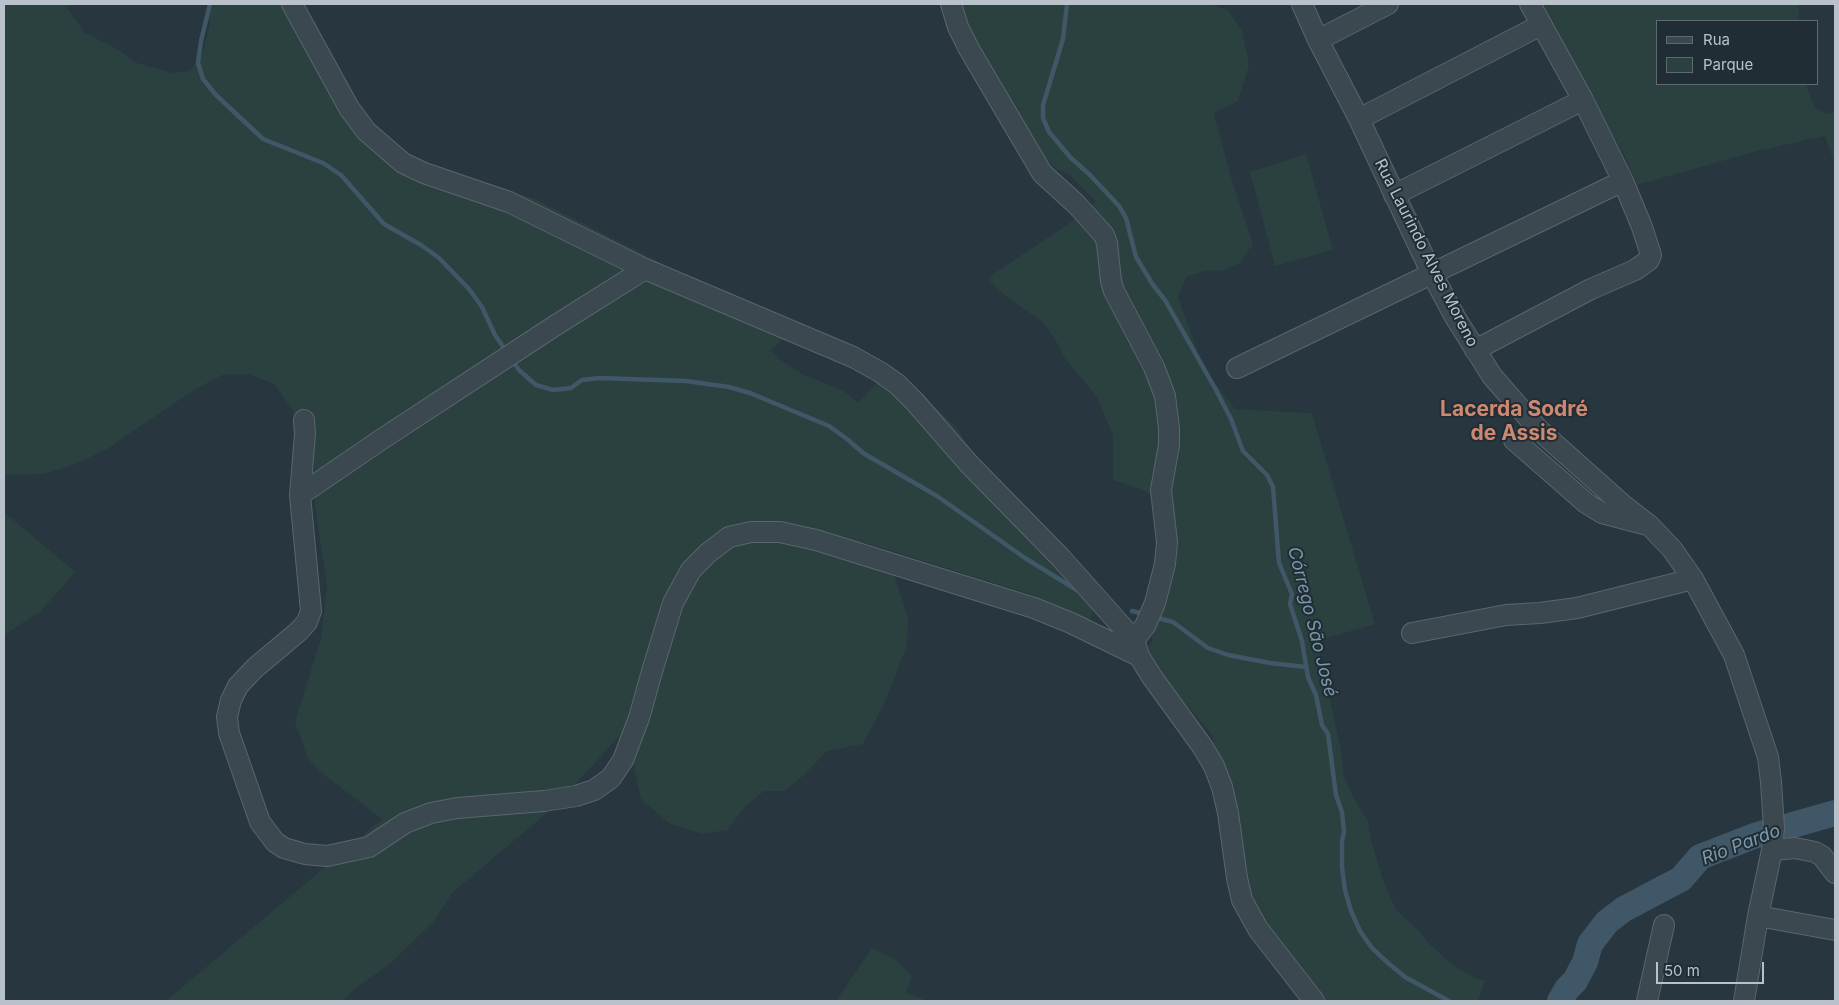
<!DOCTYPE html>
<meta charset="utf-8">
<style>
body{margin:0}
#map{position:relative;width:1839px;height:1005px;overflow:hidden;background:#283640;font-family:Inter,sans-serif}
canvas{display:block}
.frame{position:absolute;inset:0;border:5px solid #b9c2ca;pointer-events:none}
.legend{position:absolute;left:1656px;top:20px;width:162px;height:65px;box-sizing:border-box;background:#212d35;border:1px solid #5e6971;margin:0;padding:6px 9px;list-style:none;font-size:15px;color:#b9c2ca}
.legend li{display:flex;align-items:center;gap:10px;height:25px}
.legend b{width:25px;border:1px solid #5e6971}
.scale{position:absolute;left:1656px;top:962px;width:108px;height:22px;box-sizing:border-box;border:2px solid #b9c2ca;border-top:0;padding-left:6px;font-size:15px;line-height:18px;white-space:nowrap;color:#b9c2ca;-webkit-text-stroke:4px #212d35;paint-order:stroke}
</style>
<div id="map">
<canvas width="1839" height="1005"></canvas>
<div class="frame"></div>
<ul class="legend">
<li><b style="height:6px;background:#3c4850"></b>Rua</li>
<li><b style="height:14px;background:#2a413f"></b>Parque</li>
</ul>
<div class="scale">50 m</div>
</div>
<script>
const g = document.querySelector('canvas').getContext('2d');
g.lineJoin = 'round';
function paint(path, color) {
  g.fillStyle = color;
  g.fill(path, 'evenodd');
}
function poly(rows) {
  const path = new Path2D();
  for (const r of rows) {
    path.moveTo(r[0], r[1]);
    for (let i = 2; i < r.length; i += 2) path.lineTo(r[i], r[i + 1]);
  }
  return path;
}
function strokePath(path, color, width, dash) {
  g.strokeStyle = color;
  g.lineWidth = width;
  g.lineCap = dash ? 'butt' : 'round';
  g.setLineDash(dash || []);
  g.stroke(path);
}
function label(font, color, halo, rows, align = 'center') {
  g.font = font + ' Inter,sans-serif';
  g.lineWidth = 4;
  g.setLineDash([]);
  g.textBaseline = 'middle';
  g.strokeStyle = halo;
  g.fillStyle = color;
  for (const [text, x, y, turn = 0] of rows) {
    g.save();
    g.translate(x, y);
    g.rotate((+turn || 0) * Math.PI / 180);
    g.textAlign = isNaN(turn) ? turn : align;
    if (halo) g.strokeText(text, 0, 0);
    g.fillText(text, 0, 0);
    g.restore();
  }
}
paint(poly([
 [4,4,68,4,67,8,85,33,117,49,137,63,172,73,190,71,203,52,210,24,207,4,290,4,356,110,414,159,535,199,712,289,797,324,771,350,782,361,802,374,842,390,858,403,882,378,918,396,937,409,957,428,990,485,1095,606,1089,622,1029,594,863,542,873,554,890,567,898,586,908,618,907,645,886,700,863,744,827,751,804,775,784,791,764,791,745,807,727,830,702,834,669,823,641,799,626,729,554,807,453,892,433,922,391,963,355,989,342,1001,166,1001,382,819,323,774,308,759,295,722,321,638,327,586,315,506,314,462,310,449,300,436,295,413,274,384,248,374,222,375,194,390,107,449,73,465,44,474,4,475],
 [946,4,1210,4,1228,10,1242,31,1249,65,1238,101,1214,113,1230,174,1253,244,1240,263,1225,270,1205,271,1186,277,1178,297,1197,350,1208,374,1235,409,1312,413,1375,624,1317,641,1341,750,1344,777,1355,800,1368,821,1370,836,1382,877,1396,910,1417,929,1430,945,1453,965,1477,979,1485,980,1478,1001,1317,1001,1275,939,1248,895,1232,817,1212,735,1143,653,1152,641,1158,580,1167,545,1154,496,1141,489,1113,480,1113,436,1097,397,1064,357,1056,341,1044,323,1003,294,988,279,996,272,1074,220,1096,201,1069,174,1055,168,1044,157,1038,144,1006,100],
 [1537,4,1799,4,1799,21,1658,21,1658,84,1806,84,1814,107,1826,114,1835,112,1835,165,1825,136,1757,151,1637,185,1625,156],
 [1306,154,1333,250,1275,266,1250,172],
 [4,512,75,572,41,611,4,635],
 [872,948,898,961,912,976,906,993,928,1001,836,1001]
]), '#2a413f');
strokePath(poly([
 [210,4,201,41,198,63,203,79,216,95,263,139,323,163,341,175,384,224,421,245,439,258,469,289,482,307,495,335,506,351],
 [1067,4,1063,39,1043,105,1043,118,1049,132,1071,158,1090,175,1119,206,1126,218,1136,257,1153,285,1165,300,1216,390,1231,419,1243,451,1267,475,1273,487,1279,563,1292,594,1290,604,1302,641,1308,677,1316,695,1322,725,1328,734,1336,795,1342,812,1344,832,1342,841,1342,868,1345,890,1351,911,1360,931,1372,948,1388,963,1405,977,1449,1001],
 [511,359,519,370,536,385,553,390,571,388,582,380,600,378,686,381,729,387,750,393,829,426,847,439,863,453,937,496,1025,558,1080,592],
 [1132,611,1144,614],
 [1154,617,1173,622,1208,648,1228,655,1270,663,1306,667]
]), '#3f5767', 4.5);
strokePath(poly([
 [1560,1001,1567,989,1575,981,1585,962,1590,944,1607,922,1624,909,1681,879,1700,857,1754,836,1835,813]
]), '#3f5767', 26);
const minor = poly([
 [292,4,349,108,366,131,403,163,424,173,509,202,645,269,853,357,880,372,897,384,915,402,969,464,1061,558,1134,640,1139,656,1152,677,1202,746,1214,766,1222,787,1228,813,1237,878,1242,900,1258,929,1314,1001],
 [951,4,958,27,969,49,1042,173,1076,204,1104,235,1107,243,1111,281,1114,291,1154,367,1165,396,1169,428,1169,445,1161,490,1167,542,1165,564,1155,603,1145,626,1134,640],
 [1302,4,1318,40,1359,119,1432,274,1455,317,1492,376,1538,429,1623,505,1650,526,1672,549,1693,579,1734,655,1768,757,1771,782,1774,828,1772,850,1758,916,1744,1001],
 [1318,40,1388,4],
 [1359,119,1541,25],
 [1394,195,1583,100],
 [1475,350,1591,289,1635,270,1649,260,1651,255,1642,227,1623,181,1583,100,1530,4],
 [1237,368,1623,181],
 [304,420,305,434,300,495,311,611,307,622,299,631,255,668,238,686,231,700,227,717,229,733,260,822,275,842,284,848,305,854,327,856,369,847,405,823,431,813,457,808,544,801,576,796,594,790,611,778,623,760,639,718,653,668,673,603,691,570,708,553,729,537,751,532,780,532,816,540,1034,608,1071,623,1139,656],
 [1514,440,1586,503,1602,513,1644,524],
 [300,495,382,439,556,325,645,269],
 [1412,633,1506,615,1540,613,1577,608,1693,579],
 [1772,850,1795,848,1815,852,1822,856,1835,873],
 [1758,916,1835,930],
 [1647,1001,1664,925]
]);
strokePath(minor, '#5a656d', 22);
strokePath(minor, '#3c4850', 20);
label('16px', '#b9c2ca', '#212d35', [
 ["Rua Laurindo Alves Moreno",1426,253,63]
]);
label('italic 18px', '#7c98aa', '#212d35', [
 ["Córrego São José",1312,622,76],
 ["Rio Pardo",1741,845,-21]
]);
label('bold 21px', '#ce886f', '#212d35', [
 ["Lacerda Sodré",1514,410],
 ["de Assis",1514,434]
]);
</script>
